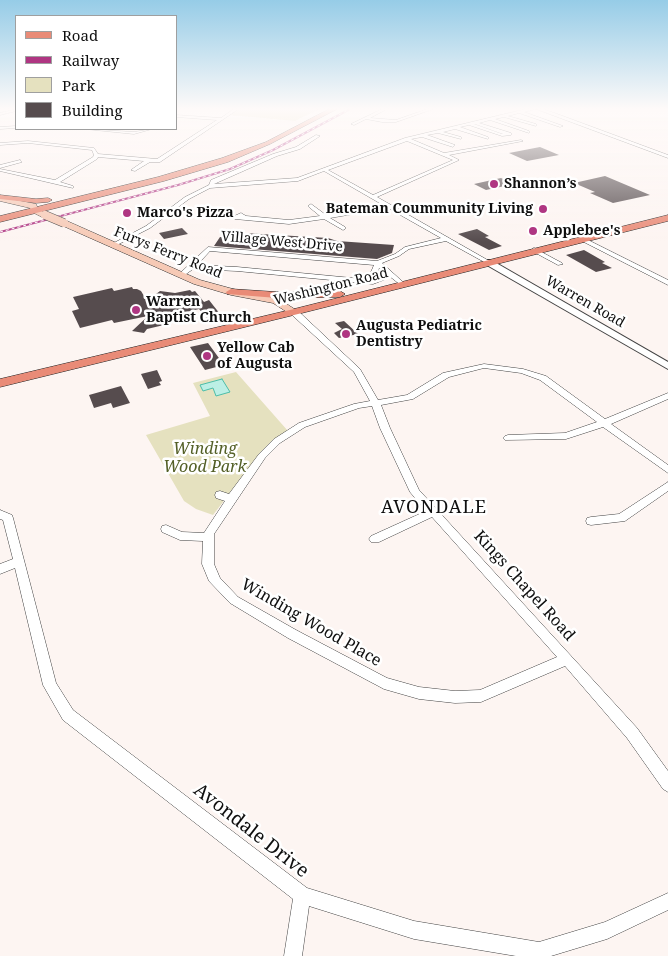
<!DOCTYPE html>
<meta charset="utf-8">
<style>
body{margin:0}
#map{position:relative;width:668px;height:956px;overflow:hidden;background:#fdf5f2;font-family:"Noto Serif",serif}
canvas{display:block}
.legend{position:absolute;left:15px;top:15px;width:162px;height:115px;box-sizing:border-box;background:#fff;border:1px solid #9f9f9f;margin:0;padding:6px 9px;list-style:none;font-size:15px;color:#0f0f0f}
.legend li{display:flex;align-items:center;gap:10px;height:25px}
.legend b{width:25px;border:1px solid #9f9f9f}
</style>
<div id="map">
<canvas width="668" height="956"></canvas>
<ul class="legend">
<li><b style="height:6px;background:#e98b77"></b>Road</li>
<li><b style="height:6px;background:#af3682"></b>Railway</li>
<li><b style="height:14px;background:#e5e1bf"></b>Park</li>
<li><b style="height:14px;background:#564c4e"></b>Building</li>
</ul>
</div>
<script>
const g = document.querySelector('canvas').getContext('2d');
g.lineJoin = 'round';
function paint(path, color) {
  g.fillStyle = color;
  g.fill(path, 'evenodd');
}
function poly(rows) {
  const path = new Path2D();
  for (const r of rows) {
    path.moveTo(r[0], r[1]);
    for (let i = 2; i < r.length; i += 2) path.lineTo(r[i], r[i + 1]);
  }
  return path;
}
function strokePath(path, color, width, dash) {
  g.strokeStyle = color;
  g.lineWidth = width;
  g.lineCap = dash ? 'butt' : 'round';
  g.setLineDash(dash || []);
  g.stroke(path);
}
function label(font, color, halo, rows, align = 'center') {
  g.font = font + ' "Noto Serif",serif';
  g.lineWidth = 5;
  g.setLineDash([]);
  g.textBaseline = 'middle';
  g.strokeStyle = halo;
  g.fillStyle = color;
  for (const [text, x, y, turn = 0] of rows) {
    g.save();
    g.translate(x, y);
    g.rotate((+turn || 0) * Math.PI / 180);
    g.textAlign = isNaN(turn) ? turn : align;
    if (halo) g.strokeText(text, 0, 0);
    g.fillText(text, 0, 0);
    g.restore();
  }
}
paint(poly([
 [240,108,321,108,295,121,229,115],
 [236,372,288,431,263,450,213,515,196,509,184,501,146,435,210,416,193,383]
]), '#e5e1bf');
const water = poly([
 [222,379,230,392,216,396,213,388,203,391,200,385,222,379]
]);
paint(water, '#bcefe5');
strokePath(water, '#4cbea9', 1);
paint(poly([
 [540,147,559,155,527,161,509,153],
 [605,176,650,195,613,203,590,193,595,192,574,183],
 [501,178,514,184,486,190,474,184],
 [182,228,188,234,164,239,159,233],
 [477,229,489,236,485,237,502,246,489,250,458,234],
 [244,233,328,238,337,241,394,245,392,253,377,259,214,246,220,237,240,239],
 [584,250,605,262,602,263,612,268,596,272,566,255],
 [132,287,133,289,137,289,141,291,147,301,160,291,175,293,190,290,192,292,195,291,204,302,209,300,220,314,207,318,199,309,182,313,183,316,178,317,181,321,147,329,144,333,132,331,148,316,114,323,112,320,80,328,72,311,79,309,73,297,112,288,114,291],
 [344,321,358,334,339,338,334,333,342,329,335,323],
 [208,343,224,365,205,370,190,347],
 [157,370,162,381,159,382,161,385,148,389,141,374],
 [121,386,130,403,113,408,111,403,94,408,89,395]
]), '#564c4e');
const minor = poly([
 [235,108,240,108,160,162,150,162,135,171,131,170,144,161,98,157,97,159,60,182,73,186,73,188,0,171,0,169,55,180,93,157,94,155,92,150,28,143,0,145,0,143,28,141,94,148,98,154,157,159,217,120,176,117,176,115,221,118,235,108],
 [384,108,389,108,370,118,396,120,430,108,436,108,396,122,382,122,366,119,354,125,351,124,384,108],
 [530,108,541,108,668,155,668,158,536,109,524,112,563,126,560,127,519,113,508,116,536,124,536,126,504,117,495,119,529,131,529,133,490,120,479,123,511,133,511,135,502,136,469,125,460,127,488,137,488,139,455,129,443,132,461,137,461,139,438,133,427,135,455,145,453,147,422,137,411,139,444,153,521,140,523,141,449,155,459,160,377,197,491,262,486,263,446,241,409,249,399,256,382,263,404,283,404,285,402,286,379,268,378,272,386,279,373,284,237,271,193,269,182,277,177,276,208,247,377,261,395,254,405,247,441,238,388,208,330,218,345,227,345,229,343,230,324,219,289,224,235,219,232,217,241,213,246,216,289,220,320,216,309,207,308,206,311,204,326,215,383,205,324,171,298,181,210,188,189,199,150,228,115,246,110,245,146,226,185,197,209,185,211,180,273,154,296,147,316,135,320,136,300,149,277,156,214,184,297,178,405,138,530,108],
 [474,124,475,124,503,134,502,134,474,124],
 [407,141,453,160,373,195,328,170,407,141],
 [210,251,374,265,371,272,378,278,373,280,237,267,197,265,210,251],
 [16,109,16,111,0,115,0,113,16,109],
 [16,126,16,128,0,129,0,127,16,126],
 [85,129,134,132,152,129,134,134,85,129],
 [20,160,22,162,0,168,0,165,20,160],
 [580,238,584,238,668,280,668,285,580,240,580,238],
 [534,248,562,263,563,264,558,265,532,251,531,250,534,248],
 [291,310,297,310,360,369,378,400,407,395,443,373,484,364,523,369,546,376,605,419,668,393,668,399,611,424,668,465,668,473,603,427,566,439,505,440,503,438,505,436,508,435,565,433,597,422,540,380,521,373,484,368,449,377,413,399,381,405,390,428,419,490,637,728,668,771,668,792,663,789,627,738,565,666,481,702,455,703,419,699,384,689,288,638,230,603,209,581,202,564,203,541,180,540,162,532,161,529,162,526,166,525,182,532,204,533,225,501,216,498,215,495,216,492,220,491,229,494,259,454,274,439,299,423,354,404,370,401,354,372,291,314,291,310],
 [372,406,380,428,410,492,426,511,371,536,369,539,371,542,379,542,432,517,557,657,480,690,455,691,419,687,387,678,296,630,238,597,220,578,214,564,214,534,265,458,280,443,305,427,359,408,372,406],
 [668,482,668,491,625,521,591,525,587,524,586,521,587,518,591,517,619,514,668,482],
 [0,510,12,515,13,518,56,683,73,710,307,888,414,921,539,942,605,922,668,893,668,910,607,939,551,956,516,956,414,939,309,906,302,956,284,956,293,899,63,720,43,685,15,568,0,574,0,564,13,559,3,520,0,519,0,510]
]);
const tertiary = poly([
 [485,260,491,260,668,362,668,369,485,264,485,260]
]);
const secondary = poly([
 [0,197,36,204,38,209,49,215,42,217,32,212,30,208,0,201,0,197],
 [61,221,67,221,200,280,233,289,279,299,299,312,298,314,290,314,273,303,231,295,194,284,61,225,61,221]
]);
const primary = poly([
 [331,108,339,108,270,144,228,162,164,181,0,222,0,216,158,177,222,158,266,142,331,108],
 [0,195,36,199,48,198,52,200,48,202,36,203,0,199,0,195],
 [668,215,668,221,298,314,0,387,0,379,294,309,668,215],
 [231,289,277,292,340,291,345,294,340,297,277,298,227,294,226,292,231,289]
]);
strokePath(minor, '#424242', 1);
strokePath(tertiary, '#424242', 2);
strokePath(secondary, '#313131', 1);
strokePath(primary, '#202020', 1);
paint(minor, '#fff');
paint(tertiary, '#fff');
paint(secondary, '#f6c9b5');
paint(primary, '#e98b77');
const rail = poly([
 [0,232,178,185,230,169,273,150,352,108]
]);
strokePath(rail, '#af3682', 2);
strokePath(rail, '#fff', 1, [3]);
const secondaryBridge = poly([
 [45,215,64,223]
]);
strokePath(secondaryBridge, '#313131', 9, []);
strokePath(secondaryBridge, '#f6c9b5', 8);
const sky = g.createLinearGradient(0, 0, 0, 242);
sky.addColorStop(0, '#96cce7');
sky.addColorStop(0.45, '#fefaf9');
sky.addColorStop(1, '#fefaf900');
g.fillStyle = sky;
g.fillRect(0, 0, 668, 242);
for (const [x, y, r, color] of [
 [494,184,5,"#af3682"],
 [543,209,5,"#af3682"],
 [127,213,5,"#af3682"],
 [533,231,5,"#af3682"],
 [136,310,5,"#af3682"],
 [346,334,5,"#af3682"],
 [207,356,5,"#af3682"]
]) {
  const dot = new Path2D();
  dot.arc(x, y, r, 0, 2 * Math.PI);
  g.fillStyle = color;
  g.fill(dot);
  strokePath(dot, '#fff', 2);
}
label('bold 14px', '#0f0f0f', '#fff', [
 ["Shannon’s",504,184],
 ["Bateman Coummunity Living",533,209,"right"],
 ["Marco's Pizza",137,213],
 ["Applebee's",543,231],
 ["Warren",146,302],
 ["Baptist Church",146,318],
 ["Augusta Pediatric",356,326],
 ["Dentistry",356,342],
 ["Yellow Cab",217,348],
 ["of Augusta",217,364]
], 'left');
label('14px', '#0f0f0f', '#fff', [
 ["Village West Drive",282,242,5],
 ["Furys Ferry Road",168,253,22],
 ["Washington Road",331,287,-14],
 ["Warren Road",585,302,30]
]);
label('italic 16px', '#535f26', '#fff', [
 ["Winding",205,449],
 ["Wood Park",205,467]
]);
label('16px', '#0f0f0f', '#fff', [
 ["Kings Chapel Road",524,586,48],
 ["Winding Wood Place",311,623,30]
]);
g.letterSpacing = '1px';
label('18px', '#0f0f0f', '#fff', [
 ["AVONDALE",434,508]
]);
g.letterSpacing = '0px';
label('19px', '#0f0f0f', '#fff', [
 ["Avondale Drive",251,831,38]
]);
</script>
